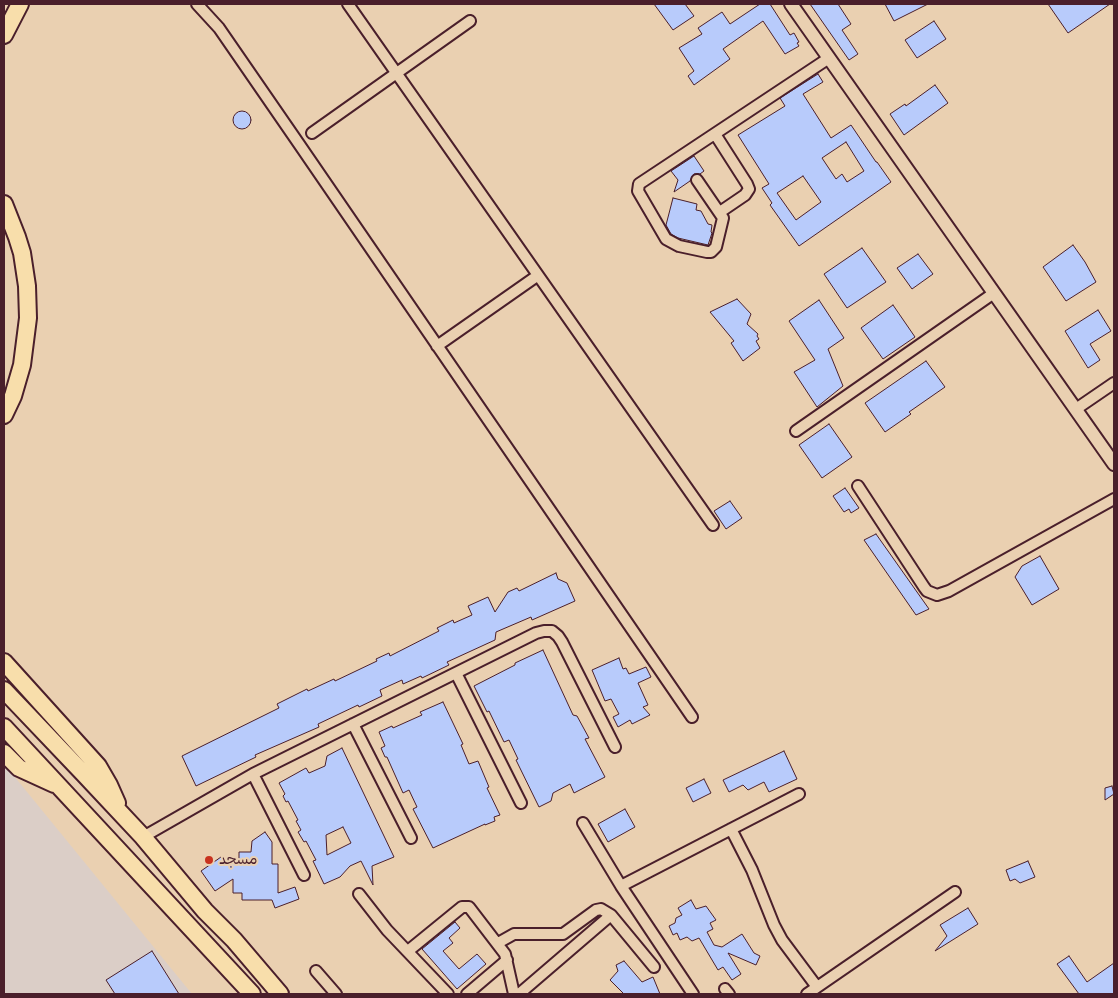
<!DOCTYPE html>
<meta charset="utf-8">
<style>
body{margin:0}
#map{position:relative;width:1118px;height:998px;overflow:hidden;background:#ead0b1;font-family:"Shantell Sans",sans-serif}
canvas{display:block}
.frame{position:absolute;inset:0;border:5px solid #4a1f2b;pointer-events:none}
</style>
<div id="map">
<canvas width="1118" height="998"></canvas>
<div class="frame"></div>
</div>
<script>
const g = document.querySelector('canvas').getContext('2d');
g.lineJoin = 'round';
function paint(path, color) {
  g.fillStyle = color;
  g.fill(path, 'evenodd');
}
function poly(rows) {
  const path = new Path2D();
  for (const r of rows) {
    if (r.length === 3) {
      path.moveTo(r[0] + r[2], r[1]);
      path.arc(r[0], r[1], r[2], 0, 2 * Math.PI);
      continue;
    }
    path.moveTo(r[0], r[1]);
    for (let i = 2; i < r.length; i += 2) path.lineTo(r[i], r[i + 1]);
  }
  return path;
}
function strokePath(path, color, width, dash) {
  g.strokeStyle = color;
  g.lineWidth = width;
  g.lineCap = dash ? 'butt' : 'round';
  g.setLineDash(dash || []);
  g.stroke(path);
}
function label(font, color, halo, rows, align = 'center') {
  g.font = font + ' "Shantell Sans","Playpen Sans Arabic",sans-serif';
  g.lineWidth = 4;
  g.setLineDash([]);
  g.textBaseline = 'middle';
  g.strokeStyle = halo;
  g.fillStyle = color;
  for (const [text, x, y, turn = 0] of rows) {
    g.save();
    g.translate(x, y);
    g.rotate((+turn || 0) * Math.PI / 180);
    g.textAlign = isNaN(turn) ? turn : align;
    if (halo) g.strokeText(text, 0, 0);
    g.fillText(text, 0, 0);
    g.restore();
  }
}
paint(poly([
 [4,765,14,776,192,994,4,994]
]), '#dbcec7');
const building = poly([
 [654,4,685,4,694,16,673,30,654,4],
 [760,4,770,4,790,35,794,33,799,42,797,43,799,46,785,54,763,21,723,49,730,59,694,85,688,76,694,71,679,48,702,34,698,28,722,12,730,24,760,4],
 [810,4,838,4,851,24,842,30,858,54,849,60,810,4],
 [885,4,928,4,894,21,885,4],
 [1048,4,1110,4,1068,33,1048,4],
 [934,21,946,39,917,58,905,40,934,21],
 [818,74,823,82,803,94,831,138,851,125,876,162,877,162,891,182,799,246,770,205,772,203,762,188,769,184,738,135,785,106,780,98,818,74],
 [846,142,864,171,847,182,842,174,836,179,822,158,846,142],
 [803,176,821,202,796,220,777,193,803,176],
 [935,85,948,103,904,135,890,114,905,104,906,106,935,85],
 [242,120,9],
 [694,156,704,171,700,174,694,174,690,181,674,192,678,180,671,171,694,156],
 [673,198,697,204,696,210,701,211,708,224,712,225,711,232,712,233,708,245,678,238,671,234,666,225,673,198],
 [1073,245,1085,262,1096,282,1066,301,1043,267,1073,245],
 [862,248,886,282,847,308,824,274,862,248],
 [918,254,933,274,912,289,897,268,918,254],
 [737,299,751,314,747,324,758,334,757,336,759,339,756,341,760,348,743,361,731,343,734,341,710,312,737,299],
 [819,300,844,338,828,349,843,386,817,407,794,372,815,360,789,321,819,300],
 [893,305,915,337,883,359,861,328,893,305],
 [1098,310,1111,331,1090,344,1100,360,1088,368,1065,331,1098,310],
 [926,361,945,387,909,412,911,414,885,432,865,403,926,361],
 [829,424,852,457,822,478,799,445,829,424],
 [845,488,859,508,851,513,849,509,844,512,833,496,845,488],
 [730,501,742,518,726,529,714,511,730,501],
 [876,534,929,609,916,615,864,540,876,534],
 [1040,556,1059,589,1032,605,1015,577,1022,566,1040,556],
 [556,573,558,579,567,583,575,601,532,620,531,617,496,632,495,640,447,662,449,665,422,678,421,676,403,684,402,680,380,690,382,696,359,707,358,705,318,724,319,727,255,755,256,757,196,786,182,756,279,708,277,704,307,689,308,691,334,679,335,681,377,661,376,659,389,653,390,656,439,631,437,628,453,620,454,623,472,615,468,606,488,597,495,612,508,592,517,588,519,591,556,573],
 [543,650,573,715,577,716,589,738,585,739,605,777,574,793,570,784,553,793,551,801,539,807,516,760,518,759,509,740,504,742,489,711,487,712,474,686,515,665,515,663,543,650],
 [619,658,623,669,626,668,629,674,646,667,651,677,638,683,648,705,643,707,650,715,632,724,630,720,618,727,613,717,619,714,611,699,605,701,592,670,619,658],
 [443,702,463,744,461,745,469,764,478,761,489,787,487,788,500,815,494,817,495,821,485,825,485,824,433,848,413,809,417,807,409,790,403,793,387,757,385,757,381,748,385,746,379,732,392,726,393,728,422,715,420,712,443,702],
 [342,748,394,857,372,866,373,885,361,861,350,866,340,877,324,884,313,861,316,860,306,841,304,842,298,832,301,830,296,821,298,820,288,801,286,802,283,796,285,794,279,783,306,768,309,773,325,766,327,756,342,748],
 [343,827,351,843,327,855,326,835,343,827],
 [784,751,797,779,769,792,764,782,748,790,743,785,729,792,723,780,784,751],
 [704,779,711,793,693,802,686,788,704,779],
 [1112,786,1114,794,1105,800,1105,788,1112,786],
 [625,809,635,827,608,842,598,824,625,809],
 [265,832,272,842,272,864,278,864,278,893,295,887,299,899,275,908,272,900,242,900,242,893,233,893,233,879,215,891,201,871,221,857,224,861,239,861,239,852,251,852,252,841,265,832],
 [1028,861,1035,877,1020,883,1015,879,1010,881,1006,870,1028,861],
 [691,900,696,909,706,906,716,920,710,923,713,929,707,932,714,945,722,947,742,934,754,953,760,956,756,965,728,953,741,974,732,980,723,967,718,970,699,938,692,941,687,937,680,940,677,933,673,935,669,926,675,923,676,918,682,915,678,908,691,900],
 [968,908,978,924,935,951,947,936,940,925,968,908],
 [455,922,460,928,449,938,453,943,443,951,459,969,477,954,486,964,457,989,422,949,455,922],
 [152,951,179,994,115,994,106,980,152,951],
 [1069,956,1087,982,1114,963,1114,994,1079,994,1057,964,1069,956],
 [624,961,642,982,653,977,660,994,624,994,610,980,618,971,616,965,624,961]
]);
paint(building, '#b8cbfb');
strokePath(building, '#4a1f2b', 1);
const minor = poly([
 [197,4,219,28,299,144,692,717],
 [348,4,713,525],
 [312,133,470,21],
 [715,134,747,184,749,189,745,195,720,212],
 [697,180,723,218,716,247,711,252,707,252,679,246,666,239,638,191,639,184,829,58],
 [437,346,537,276],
 [1076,409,1114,383],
 [796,431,994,293],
 [858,486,924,587,927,591,937,595,949,591,1114,499],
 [456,673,521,803],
 [353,724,411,838],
 [253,774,304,875],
 [583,823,621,886,693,994],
 [731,829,752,870,774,925,782,940,817,987],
 [143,837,253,774,536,633,544,631,552,631,558,636,562,642,615,747],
 [621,886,799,794],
 [359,894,387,930,448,994],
 [498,943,514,934,563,934,596,910,601,909,611,915,654,967],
 [408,951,462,907,469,907,505,954,514,994],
 [316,971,336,994],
 [725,989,729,994],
 [467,994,507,960],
 [519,994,611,915],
 [807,994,955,892]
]);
const tertiary = poly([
 [791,4,1114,464]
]);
const trunk = poly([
 [4,35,20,4],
 [4,204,17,237,22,253,27,286,28,318,22,365,13,396,4,415],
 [4,662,98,766,109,785,117,803],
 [4,690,84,774,143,837,205,911,234,940,280,994],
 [4,727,252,994],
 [4,753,19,768,54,784]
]);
strokePath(minor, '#4a1f2b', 14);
strokePath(tertiary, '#4a1f2b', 16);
strokePath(trunk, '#4a1f2b', 20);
strokePath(minor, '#ead0b1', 10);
strokePath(tertiary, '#ead0b1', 12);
strokePath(trunk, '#f8deab', 16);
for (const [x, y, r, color] of [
 [209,860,5,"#c8321e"]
]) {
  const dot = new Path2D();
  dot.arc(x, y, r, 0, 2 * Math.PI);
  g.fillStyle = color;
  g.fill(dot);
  strokePath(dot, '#ead0b1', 2);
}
label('15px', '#4a1f2b', '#ead0b1', [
 ["مسجد",219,860]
], 'left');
</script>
